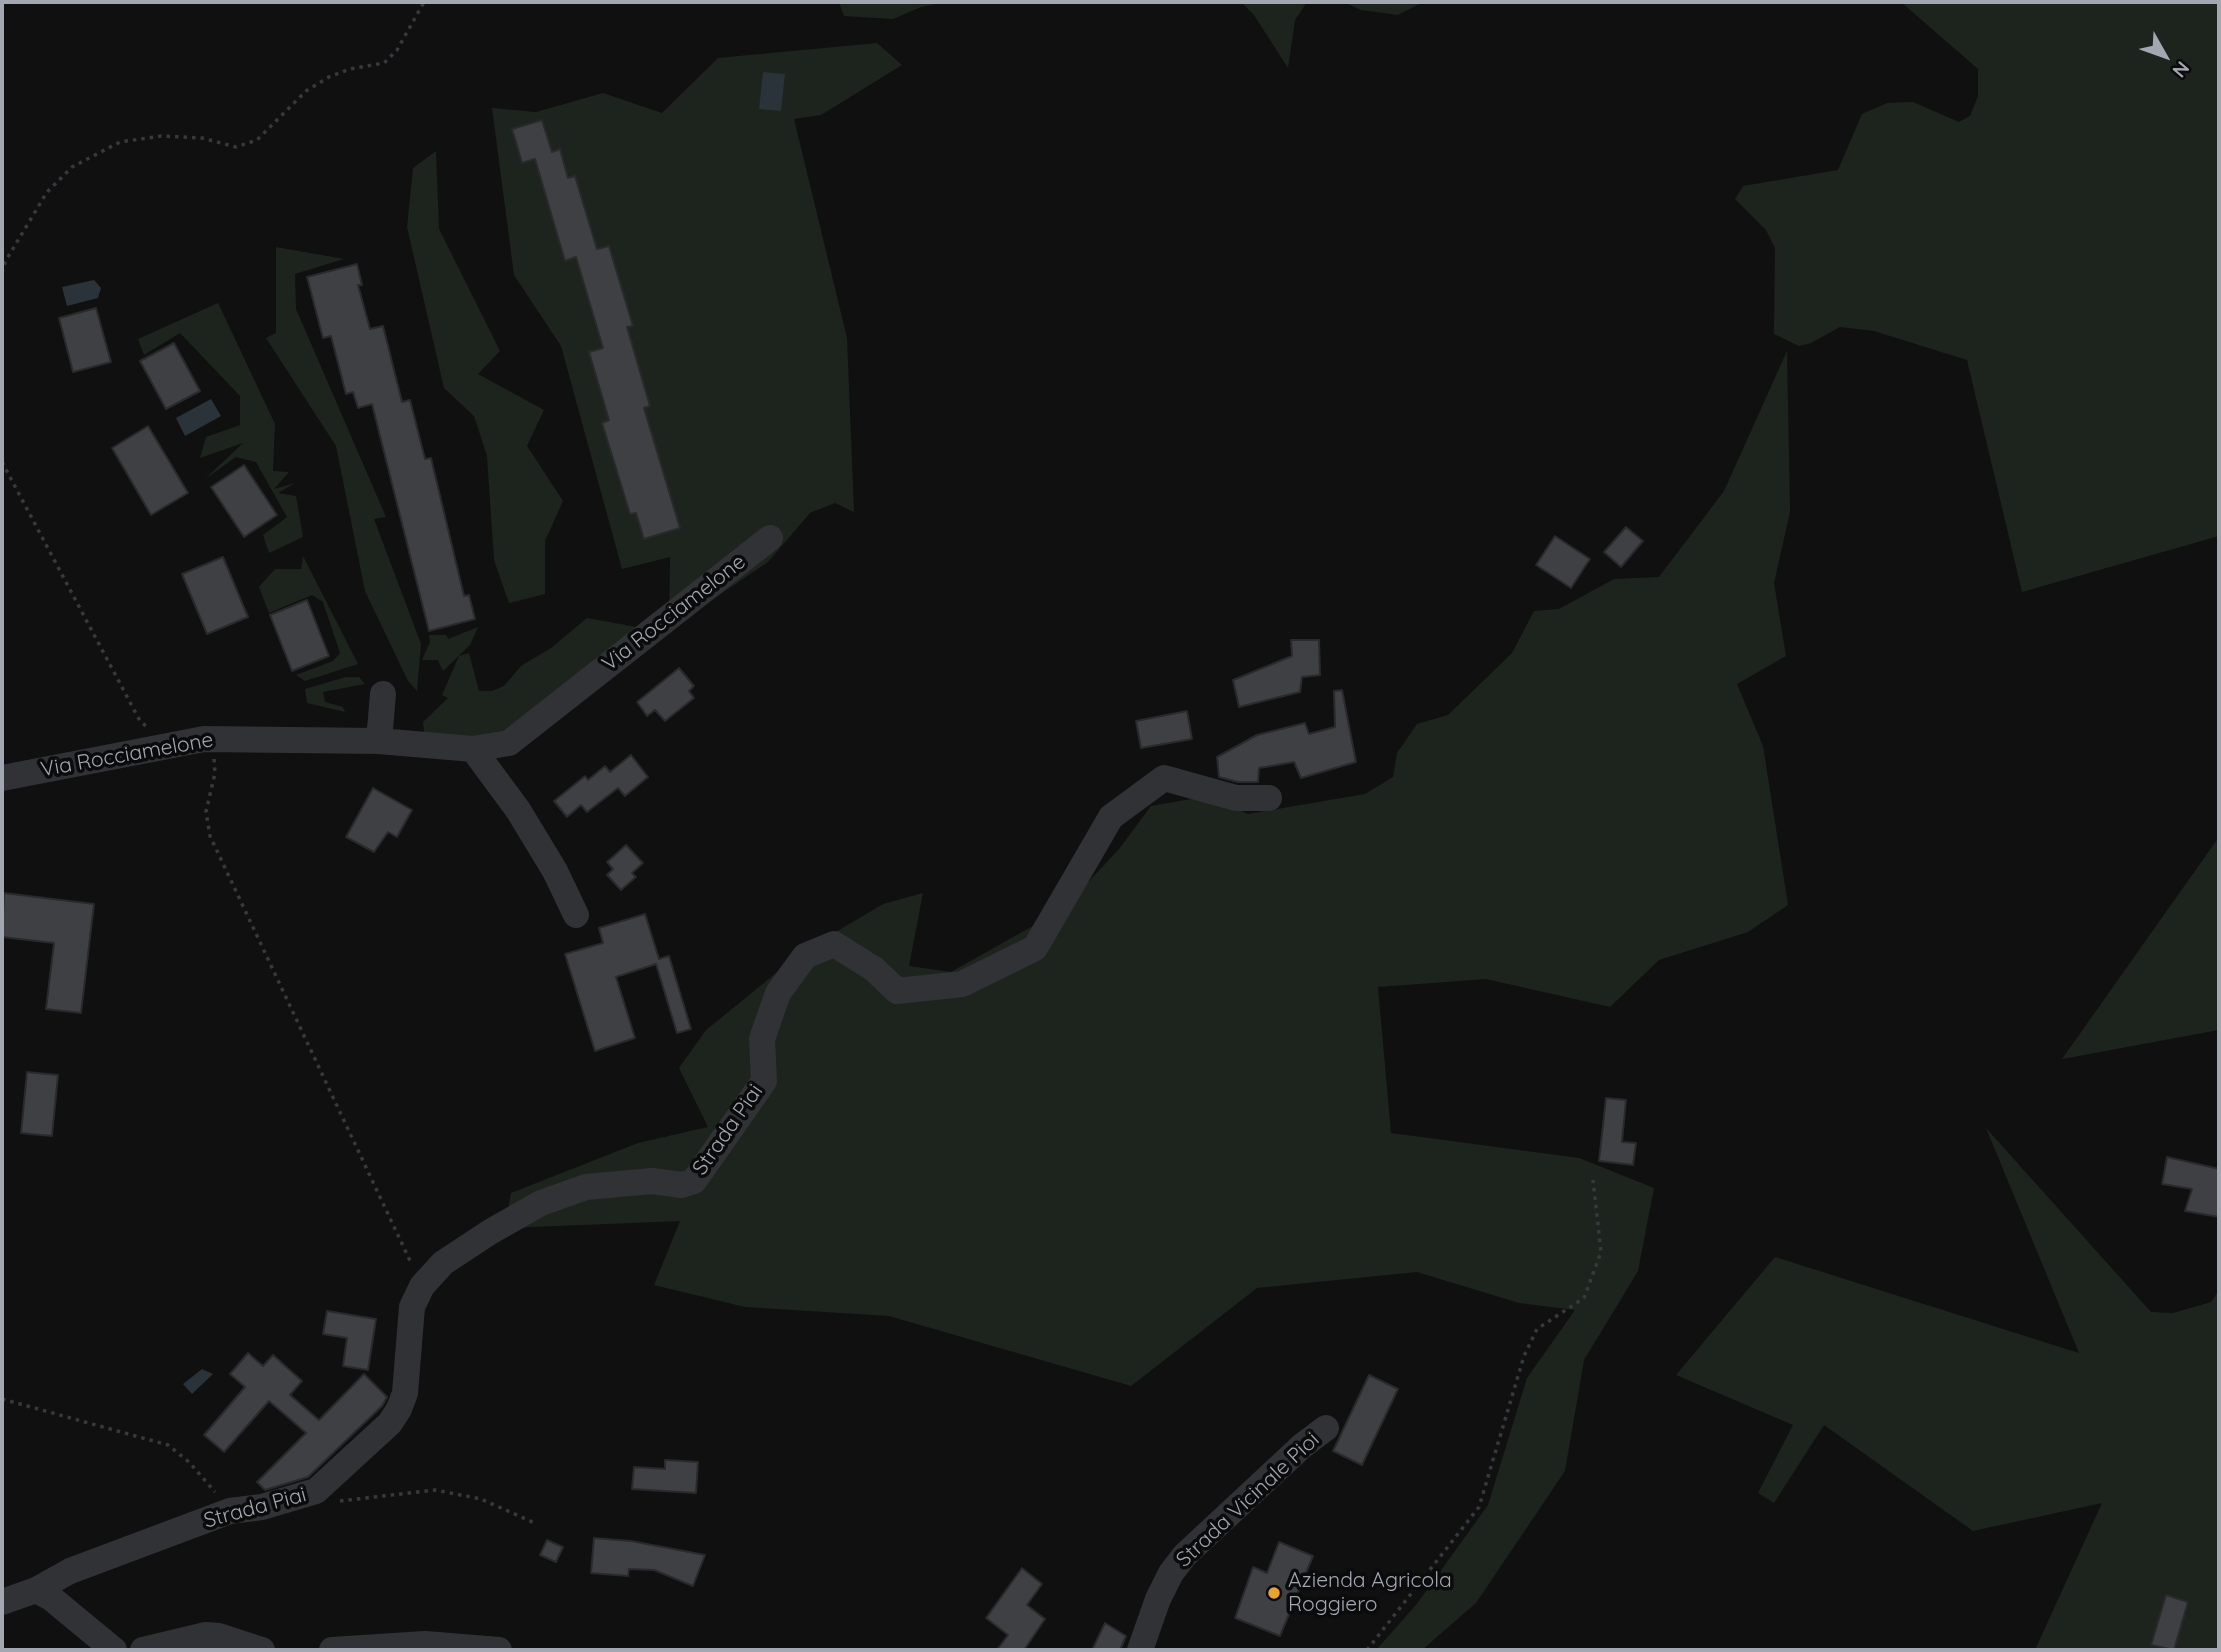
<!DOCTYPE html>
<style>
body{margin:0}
#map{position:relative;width:2221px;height:1652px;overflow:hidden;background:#101011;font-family:Quicksand,sans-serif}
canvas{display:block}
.frame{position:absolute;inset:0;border:4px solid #a2a7b2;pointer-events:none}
.north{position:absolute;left:2130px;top:21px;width:70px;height:70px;-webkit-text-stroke:5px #0b0b0c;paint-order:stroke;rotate:130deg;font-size:19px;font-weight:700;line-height:28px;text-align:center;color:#a2a7b2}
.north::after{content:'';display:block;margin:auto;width:24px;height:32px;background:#a2a7b2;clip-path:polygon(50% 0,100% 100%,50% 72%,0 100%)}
</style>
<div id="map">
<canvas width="2221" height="1652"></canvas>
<div class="frame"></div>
<div class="north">N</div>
</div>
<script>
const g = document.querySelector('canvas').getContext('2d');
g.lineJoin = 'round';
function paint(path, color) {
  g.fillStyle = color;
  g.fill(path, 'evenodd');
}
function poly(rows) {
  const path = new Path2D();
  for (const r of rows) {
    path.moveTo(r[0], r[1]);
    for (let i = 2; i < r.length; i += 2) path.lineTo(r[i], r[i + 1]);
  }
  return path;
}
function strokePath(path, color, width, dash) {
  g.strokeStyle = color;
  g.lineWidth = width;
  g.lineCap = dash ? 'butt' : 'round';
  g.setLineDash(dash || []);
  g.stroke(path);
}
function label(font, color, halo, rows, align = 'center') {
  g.font = font + ' Quicksand,sans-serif';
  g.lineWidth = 7;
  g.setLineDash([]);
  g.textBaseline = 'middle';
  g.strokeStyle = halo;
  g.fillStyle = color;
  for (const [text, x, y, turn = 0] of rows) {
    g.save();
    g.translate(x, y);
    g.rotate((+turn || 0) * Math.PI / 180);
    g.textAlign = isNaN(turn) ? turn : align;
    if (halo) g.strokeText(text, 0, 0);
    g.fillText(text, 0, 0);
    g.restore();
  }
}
paint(poly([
 [839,2,946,2,921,7,893,19,844,16],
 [1241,2,1307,2,1295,20,1288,68,1254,15],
 [1344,2,1423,2,1398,15,1361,10],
 [1901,2,2219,2,2219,536,2022,592,1967,360,1874,331,1840,327,1811,343,1799,346,1774,334,1775,248,1766,230,1735,199,1743,186,1838,170,1862,114,1887,103,1913,102,1959,122,1970,116,1978,96,1978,69],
 [877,43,902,65,821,115,794,119,847,338,854,512,835,503,810,513,768,562,669,629,670,557,622,569,561,346,514,275,492,108,536,112,603,93,662,113,718,58],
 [436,151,439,229,500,351,478,374,544,410,527,446,563,501,545,541,545,594,509,603,494,560,487,456,474,416,444,388,407,227,413,168],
 [276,247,344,259,295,274,296,309,386,517,374,519,421,644,417,691,408,681,365,591,336,446,266,338,276,333],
 [218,303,275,424,273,471,289,472,274,489,295,483,278,493,296,496,303,537,269,553,263,535,287,517,256,462,236,457,205,479,243,443,200,458,206,437,240,425,240,396,180,333,144,355,138,339],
 [1787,351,1790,512,1774,583,1786,656,1737,684,1763,746,1788,905,1748,932,1659,960,1610,1007,1486,979,1378,987,1391,1133,1579,1158,1654,1188,1638,1271,1584,1360,1565,1471,1476,1603,1422,1650,1376,1650,1416,1605,1488,1505,1527,1378,1575,1310,1519,1303,1417,1272,1257,1288,1131,1386,889,1316,745,1307,654,1285,680,1221,508,1228,506,1221,511,1193,638,1143,708,1127,679,1068,706,1030,802,952,883,904,923,893,909,966,951,972,1063,909,1120,848,1151,806,1208,796,1248,814,1365,794,1393,777,1397,753,1417,724,1448,715,1512,653,1534,611,1559,609,1614,579,1659,577,1724,491],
 [303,556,358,664,305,681,296,675,333,661,340,653,323,602,312,595,269,613,259,587,275,569,301,569],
 [587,618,642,628,507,736,458,740,424,732,423,722,448,698,442,695,459,656,469,653,479,691,492,691,504,686,521,666,551,648],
 [478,627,470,645,443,671,438,660,422,660,430,642,429,635,446,635,448,639],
 [346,677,359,677,365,684,323,692,325,702,343,707,345,712,307,703,305,689],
 [2219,837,2219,1030,2062,1059],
 [1986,1128,2151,1312,2173,1313,2211,1302,2219,1290,2219,1650,2035,1650,2102,1503,1973,1531,1824,1425,1774,1503,1758,1493,1793,1425,1676,1375,1775,1257,2079,1353]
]), '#1d241d');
paint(poly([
 [763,72,785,74,781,111,759,109],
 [94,280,101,288,98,298,67,306,62,287],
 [211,399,221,416,185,436,176,418],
 [202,1369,213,1374,192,1394,183,1384]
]), '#2a3339');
const building = poly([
 [542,120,552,152,560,149,568,178,575,176,597,249,609,246,633,326,627,327,650,406,644,408,680,528,644,539,636,513,630,514,602,423,609,420,589,352,603,348,576,257,565,261,535,159,522,163,512,129,542,120],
 [357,264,362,285,358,285,370,329,383,326,402,402,410,400,425,459,431,458,464,596,469,595,475,619,429,631,372,404,358,408,353,392,346,394,331,336,323,338,307,277,357,264],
 [96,308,111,362,73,372,59,318,96,308],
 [174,343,200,391,166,409,140,361,174,343],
 [148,426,188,493,151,515,112,448,148,426],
 [244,465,277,515,244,537,211,487,244,465],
 [1626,527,1643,541,1621,567,1604,552,1626,527],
 [1555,536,1590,559,1571,588,1536,565,1555,536],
 [223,557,248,617,207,634,182,574,223,557],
 [307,600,329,656,292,671,270,615,307,600],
 [1291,640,1319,640,1320,675,1302,677,1300,692,1239,707,1233,680,1292,656,1291,640],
 [679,668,694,686,689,691,694,698,665,721,655,710,647,716,637,702,679,668],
 [1342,690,1356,762,1301,778,1294,762,1259,768,1258,782,1238,782,1219,777,1217,757,1257,735,1305,723,1309,734,1335,727,1334,691,1342,690],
 [1187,711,1192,739,1141,748,1136,721,1187,711],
 [631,755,648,777,625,796,618,788,587,812,581,805,567,817,554,801,585,776,588,780,605,766,610,772,631,755],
 [373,788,412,810,397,837,388,832,374,852,346,837,373,788],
 [626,845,643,863,632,873,636,877,621,890,607,875,613,869,607,862,626,845],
 [4,893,94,904,81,1013,46,1009,54,943,2,937,4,893],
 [645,914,659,959,669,956,691,1029,677,1033,656,964,616,977,635,1038,595,1051,565,954,603,943,599,928,645,914],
 [27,1072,58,1075,52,1136,21,1133,27,1072],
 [1606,1098,1626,1100,1622,1142,1636,1143,1633,1165,1599,1161,1606,1098],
 [2167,1157,2219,1169,2219,1217,2185,1211,2192,1189,2162,1184,2167,1157],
 [327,1311,376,1319,368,1370,343,1366,347,1338,323,1334,327,1311],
 [248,1353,263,1366,273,1355,302,1381,290,1395,319,1420,364,1374,387,1397,382,1406,308,1477,265,1490,257,1482,306,1433,269,1401,224,1452,204,1435,245,1387,230,1374,248,1353],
 [1369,1375,1398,1389,1362,1465,1333,1451,1369,1375],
 [665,1460,698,1462,696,1493,632,1489,634,1467,665,1469,665,1460],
 [594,1538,631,1541,705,1555,693,1586,654,1570,629,1569,628,1576,591,1573,594,1538],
 [547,1540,563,1547,556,1562,540,1555,547,1540],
 [1279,1542,1313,1556,1280,1636,1235,1618,1253,1567,1267,1573,1279,1542],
 [1022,1568,1042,1584,1027,1605,1045,1619,1024,1650,997,1650,1008,1635,986,1618,1022,1568],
 [2166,1595,2188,1602,2174,1650,2151,1645,2166,1595],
 [1105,1623,1126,1636,1120,1650,1092,1650,1105,1623]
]);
paint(building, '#3f4044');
strokePath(building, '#2a2a2d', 2);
strokePath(poly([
 [2,273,5,262,47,192,72,167,120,142,161,136,202,138,236,147,257,140,306,91,329,77,350,69,384,63,397,50,424,2],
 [2,462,140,721,146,726],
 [214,759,215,773,206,812,210,836,412,1265],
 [2,1399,168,1445,189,1462,215,1492],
 [340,1501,435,1490,481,1499,537,1524],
 [1367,1650,1479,1507,1524,1356,1537,1329,1584,1298,1601,1252,1593,1180]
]), '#37393d', 3.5, [3.5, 5]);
strokePath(poly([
 [379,741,383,694],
 [473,749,518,810,555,871,576,915],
 [2,778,204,739,379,741,473,749,509,743,770,538],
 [36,1590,70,1571,230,1511,262,1507,316,1491,390,1423,399,1409,405,1393,412,1307,422,1286,443,1263,490,1232,541,1203,586,1187,652,1181,682,1185,694,1181,764,1081,762,1039,778,993,805,956,834,944,874,969,897,991,962,984,1035,948,1111,817,1164,778,1236,798,1269,798],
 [2,1602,36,1590,51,1598,114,1650],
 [143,1650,206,1635,219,1636,262,1650],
 [332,1650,425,1644,499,1650],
 [1140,1650,1158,1599,1171,1573,1185,1555,1302,1446,1326,1428]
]), '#313236', 26);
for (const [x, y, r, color] of [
 [1274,1593,7,"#e8a331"]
]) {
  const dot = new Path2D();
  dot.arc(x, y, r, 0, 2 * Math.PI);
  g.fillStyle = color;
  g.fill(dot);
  strokePath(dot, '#0b0b0c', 2.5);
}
label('21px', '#a2a7b2', '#0b0b0c', [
 ["Via Rocciamelone",674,613,-38],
 ["Via Rocciamelone",127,755,-10],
 ["Strada Piai",728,1130,-55],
 ["Strada Vicinale Pioi",1248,1500,-43],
 ["Strada Piai",255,1508,-15]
]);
label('21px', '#a2a7b2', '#0b0b0c', [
 ["Azienda Agricola",1288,1581],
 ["Roggiero",1288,1605]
], 'left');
</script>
